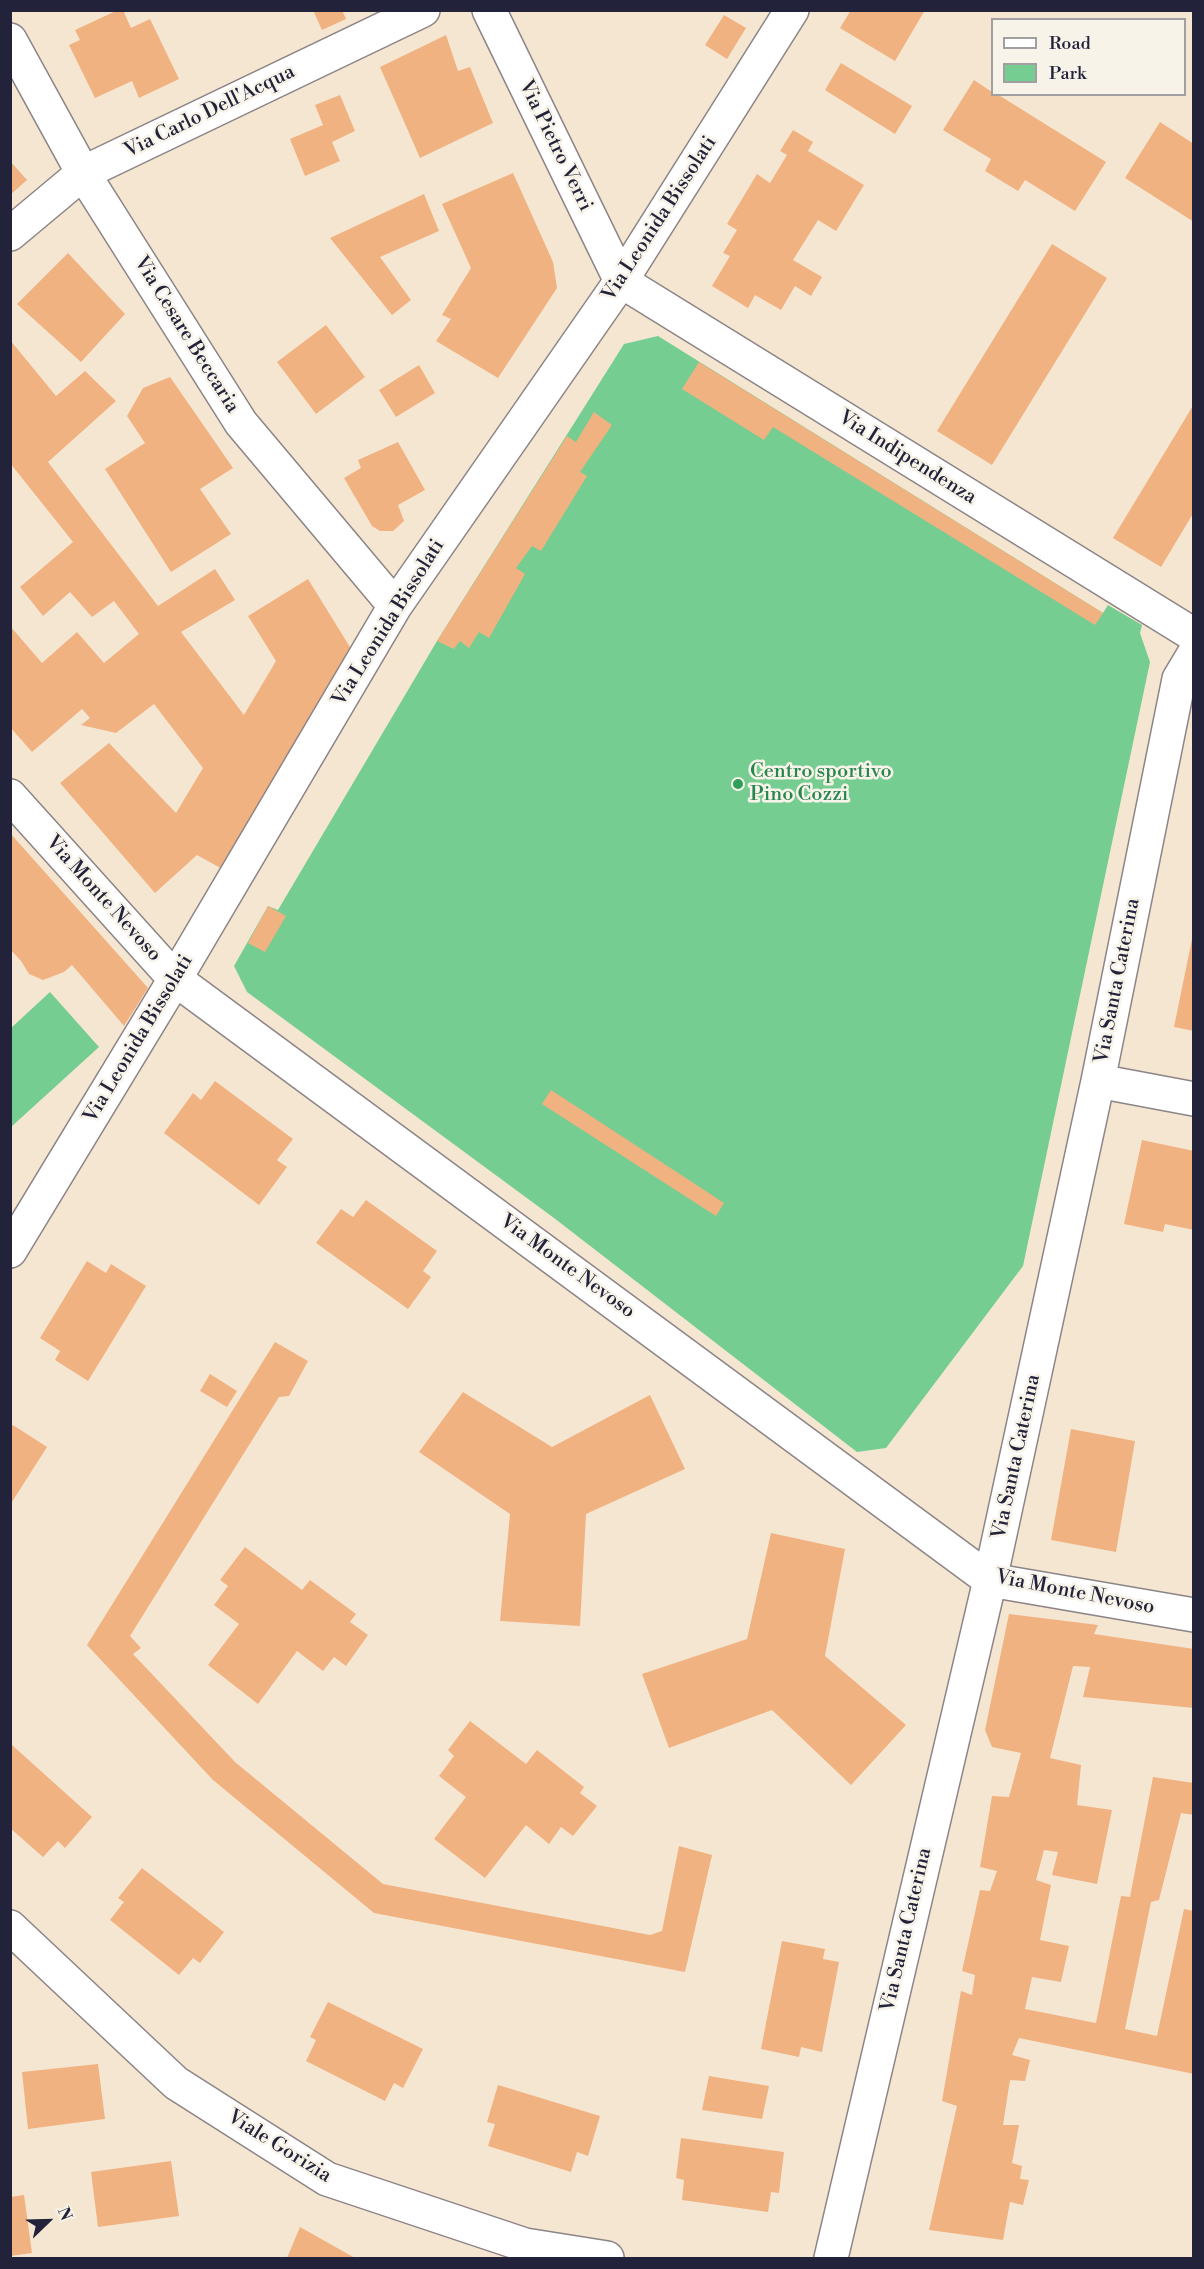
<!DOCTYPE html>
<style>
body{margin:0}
#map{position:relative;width:1204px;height:2269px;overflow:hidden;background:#f5e6d1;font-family:"Libre Bodoni",serif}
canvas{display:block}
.frame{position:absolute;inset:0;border:12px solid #22223b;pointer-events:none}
.legend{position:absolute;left:991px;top:18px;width:195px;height:78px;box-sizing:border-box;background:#f7f3e8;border:2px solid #a29fa3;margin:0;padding:8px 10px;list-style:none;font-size:18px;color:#22223b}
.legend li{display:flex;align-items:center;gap:12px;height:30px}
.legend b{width:30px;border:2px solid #a29fa3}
.north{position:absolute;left:18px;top:2191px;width:60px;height:60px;-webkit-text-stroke:4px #f7f3e8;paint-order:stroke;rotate:67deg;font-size:16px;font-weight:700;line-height:24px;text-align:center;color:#22223b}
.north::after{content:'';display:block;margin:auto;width:21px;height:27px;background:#22223b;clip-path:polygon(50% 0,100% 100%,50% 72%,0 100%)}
</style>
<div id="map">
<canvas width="1204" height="2269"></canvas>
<div class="frame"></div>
<ul class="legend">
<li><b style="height:8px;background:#fff"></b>Road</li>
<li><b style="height:16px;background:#76cd92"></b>Park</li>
</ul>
<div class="north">N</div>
</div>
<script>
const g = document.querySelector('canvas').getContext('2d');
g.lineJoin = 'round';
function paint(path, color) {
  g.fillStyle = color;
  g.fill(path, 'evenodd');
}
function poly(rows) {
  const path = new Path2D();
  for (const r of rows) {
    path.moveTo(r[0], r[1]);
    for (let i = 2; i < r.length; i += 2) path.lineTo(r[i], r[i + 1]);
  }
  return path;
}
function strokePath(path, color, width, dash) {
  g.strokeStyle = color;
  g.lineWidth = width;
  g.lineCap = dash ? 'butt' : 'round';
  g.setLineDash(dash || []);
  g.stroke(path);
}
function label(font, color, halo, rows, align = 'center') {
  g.font = font + ' "Libre Bodoni",serif';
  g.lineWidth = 5;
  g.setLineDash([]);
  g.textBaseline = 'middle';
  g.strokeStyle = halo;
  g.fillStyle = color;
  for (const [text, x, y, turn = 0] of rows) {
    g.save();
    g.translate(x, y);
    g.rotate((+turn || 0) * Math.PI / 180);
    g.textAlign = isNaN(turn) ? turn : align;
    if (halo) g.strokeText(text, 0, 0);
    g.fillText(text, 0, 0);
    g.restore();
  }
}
paint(poly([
 [658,336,1103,613,1108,605,1142,625,1140,633,1150,662,1023,1266,886,1448,857,1452,554,1218,247,992,234,966,268,906,278,910,437,641,624,344],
 [50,992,99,1047,11,1127,11,1028]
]), '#76cd92');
paint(poly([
 [118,10,123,10,131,28,150,19,179,79,139,98,132,81,95,98,69,45,80,40,75,30],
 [313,10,342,10,346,19,322,30],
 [851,10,925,10,895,61,840,28],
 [724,15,746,28,727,59,705,45],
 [446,35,458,71,470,67,493,123,420,158,380,67],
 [841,63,912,106,895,134,825,90],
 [974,80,992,92,992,94,997,94,1106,162,1075,211,1025,180,1018,191,985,171,991,159,943,130],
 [340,95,355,131,332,142,340,161,305,176,290,139,323,125,315,105],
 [1160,122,1194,144,1194,222,1125,178],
 [793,130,813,142,808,151,864,185,836,231,818,220,793,260,822,277,811,296,795,286,781,310,755,295,748,308,712,286,730,256,723,253,737,230,727,224,757,174,770,183,787,155,780,151],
 [10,161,27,180,10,195],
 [513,173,553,262,557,288,498,378,436,341,451,319,442,315,471,268,442,204],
 [424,194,439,231,380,257,411,300,392,315,330,238],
 [1052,244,1107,278,992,465,937,431],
 [68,253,125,314,81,362,17,304],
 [326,325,365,377,316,414,277,362],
 [10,340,56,396,85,371,116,401,48,462,158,606,215,569,235,600,181,632,244,715,276,661,248,616,308,579,353,652,226,871,197,855,155,893,60,783,109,743,176,813,203,768,154,704,116,733,81,725,90,718,82,709,32,752,10,727,10,626,42,663,77,632,104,663,139,634,114,601,92,617,70,592,43,616,20,587,73,542,10,463],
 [699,362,1103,613,1095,625,773,427,764,440,682,389],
 [419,365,435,393,396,417,379,390],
 [170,377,233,468,200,489,231,534,171,572,105,469,145,443,127,416,143,388],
 [1194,404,1194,512,1161,567,1113,538],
 [594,412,612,425,580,472,587,476,541,551,532,546,516,568,525,574,489,638,479,632,469,648,460,641,454,649,437,641,567,436,576,442],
 [398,442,425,490,398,505,404,521,393,531,380,531,372,526,344,478,361,468,358,460],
 [10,833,148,988,124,1026,72,965,64,972,43,980,29,974,21,961,10,949],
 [268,906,286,916,265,952,248,943],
 [1192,939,1194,939,1194,1031,1174,1027],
 [215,1081,293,1139,277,1160,287,1167,259,1205,164,1133,193,1093,201,1100],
 [551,1090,724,1203,716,1216,542,1104],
 [1142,1140,1194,1151,1194,1230,1165,1224,1163,1232,1124,1224],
 [366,1200,437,1251,423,1271,431,1277,408,1309,316,1243,341,1209,353,1217],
 [87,1261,106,1273,111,1264,146,1286,88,1381,55,1360,60,1351,40,1338],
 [275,1342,308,1361,289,1396,279,1397,130,1636,141,1648,133,1654,235,1762,383,1884,650,1935,662,1931,679,1846,712,1855,685,1972,374,1913,213,1780,87,1645],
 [210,1374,237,1391,227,1407,200,1391],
 [463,1392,552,1447,650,1395,685,1469,586,1514,580,1626,500,1621,510,1514,419,1452],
 [13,1425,47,1447,10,1505,10,1428],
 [1071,1429,1135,1441,1116,1552,1051,1540],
 [771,1533,845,1549,825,1656,906,1725,851,1785,772,1710,669,1748,642,1674,747,1639],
 [245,1547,302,1590,310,1580,356,1614,350,1622,368,1635,346,1666,334,1657,323,1671,297,1651,258,1704,208,1665,239,1624,214,1605,228,1586,220,1580],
 [1009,1614,1098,1625,1094,1634,1194,1649,1194,1708,1083,1697,1090,1667,1073,1666,1050,1758,1081,1765,1077,1805,1112,1810,1097,1884,1052,1875,1058,1852,1044,1850,1036,1880,1051,1885,1040,1940,1069,1946,1061,1982,1032,1977,1025,2009,1096,2023,1121,1896,1130,1897,1153,1777,1194,1783,1194,1815,1181,1813,1159,1900,1151,1902,1125,2029,1157,2036,1184,1909,1194,1911,1194,2074,1019,2038,1012,2055,1030,2060,1025,2081,1010,2080,1003,2125,1019,2125,1012,2163,1022,2166,1020,2179,1029,2180,1023,2205,1010,2202,1003,2240,929,2230,957,2106,942,2101,961,1991,972,1995,975,1975,962,1971,980,1890,990,1891,997,1871,980,1867,992,1796,1009,1797,1021,1753,992,1747,985,1730],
 [470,1721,526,1764,537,1750,584,1787,580,1793,597,1806,573,1836,561,1827,549,1844,526,1825,485,1878,434,1839,466,1797,439,1776,454,1756,448,1750],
 [12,1745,92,1817,65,1848,58,1841,43,1857,10,1828],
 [142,1868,224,1932,200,1963,193,1958,179,1975,110,1920,124,1902,118,1898],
 [782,1941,825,1949,823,1959,839,1962,822,2052,801,2047,799,2057,761,2049],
 [328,2002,423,2049,403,2088,394,2083,385,2101,306,2061,316,2040,310,2037],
 [98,2064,105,2119,28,2129,22,2072],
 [709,2076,769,2086,762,2119,702,2110],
 [498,2085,600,2116,588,2156,577,2152,571,2172,488,2146,495,2124,487,2122],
 [681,2138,784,2152,779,2193,771,2192,768,2212,682,2200,684,2180,676,2178],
 [171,2161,179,2216,98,2227,91,2172],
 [24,2195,32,2253,10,2256,10,2197],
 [300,2227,355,2258,287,2258]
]), '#f1b282');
const street = poly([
 [489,10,621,281,1194,635],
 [10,40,83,173,241,423,395,606],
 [10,234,83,173,423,10],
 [10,796,175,979,990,1580,1194,1615],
 [1098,1081,1194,1099],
 [10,1251,175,979,395,606,621,281,792,10],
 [10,1927,176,2083,327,2179,525,2245,607,2258],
 [831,2258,990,1580,1098,1081,1179,679,1194,654]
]);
strokePath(street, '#8c8486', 36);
strokePath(street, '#fff', 33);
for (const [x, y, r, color] of [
 [738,784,6,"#2e9e5b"]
]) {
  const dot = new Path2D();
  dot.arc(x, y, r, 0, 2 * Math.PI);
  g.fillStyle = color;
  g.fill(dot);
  strokePath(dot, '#f7f3e8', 2);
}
label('20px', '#22223b', '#f7f3e8', [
 ["Via Carlo Dell'Acqua",210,112,-26],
 ["Via Pietro Verri",555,146,64],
 ["Via Leonida Bissolati",660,219,-57],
 ["Via Cesare Beccaria",186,335,58],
 ["Via Indipendenza",907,458,32],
 ["Via Leonida Bissolati",389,623,-58],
 ["Via Monte Nevoso",103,899,48],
 ["Via Santa Caterina",1118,981,-79],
 ["Via Leonida Bissolati",139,1039,-59],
 ["Via Monte Nevoso",567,1267,36],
 ["Via Santa Caterina",1017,1457,-78],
 ["Via Monte Nevoso",1075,1593,11],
 ["Via Santa Caterina",907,1930,-77],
 ["Viale Gorizia",279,2147,32]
]);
label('20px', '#27864d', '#f7f3e8', [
 ["Centro sportivo",750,772],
 ["Pino Cozzi",750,795]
], 'left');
</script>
